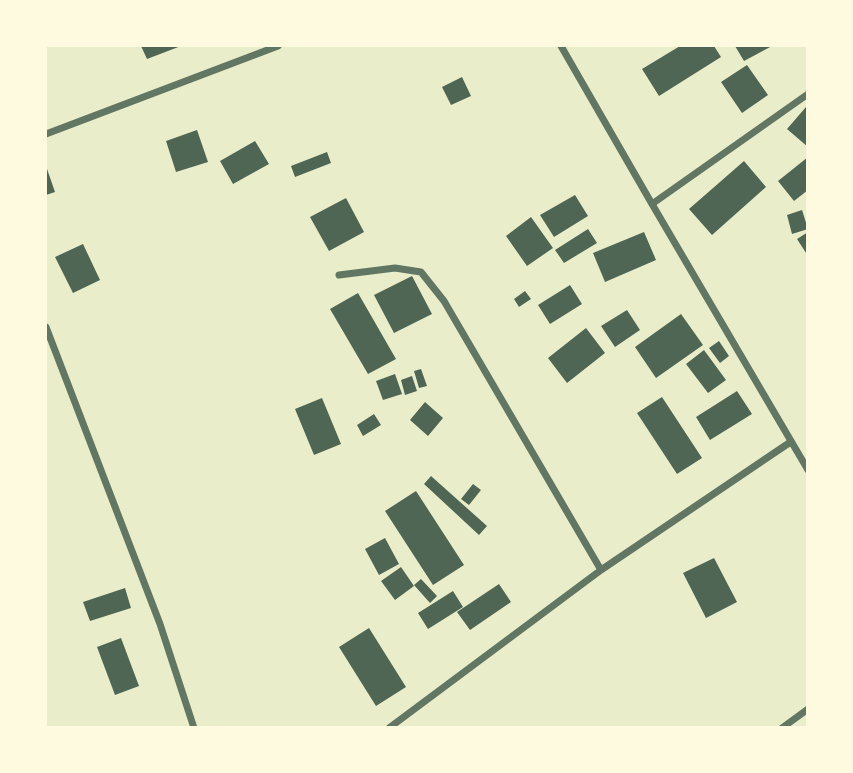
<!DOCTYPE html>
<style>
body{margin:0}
#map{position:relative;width:853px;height:773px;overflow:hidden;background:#e9edc9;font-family:Manrope,sans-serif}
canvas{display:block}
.frame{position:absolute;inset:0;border:47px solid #fefae0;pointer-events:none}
</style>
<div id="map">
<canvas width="853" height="773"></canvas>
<div class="frame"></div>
</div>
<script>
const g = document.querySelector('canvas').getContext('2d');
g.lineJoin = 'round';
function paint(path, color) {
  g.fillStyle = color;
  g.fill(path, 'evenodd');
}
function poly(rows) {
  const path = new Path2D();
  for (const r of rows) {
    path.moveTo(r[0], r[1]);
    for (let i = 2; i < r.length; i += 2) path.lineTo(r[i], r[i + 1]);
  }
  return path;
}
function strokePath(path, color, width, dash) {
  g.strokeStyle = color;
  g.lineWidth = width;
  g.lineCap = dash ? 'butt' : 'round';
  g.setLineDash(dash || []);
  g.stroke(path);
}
paint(poly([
 [141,46,181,46,147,59],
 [680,46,714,46,721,57,659,96,642,69],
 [735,46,772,46,744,61],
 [747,65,768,95,742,113,721,82],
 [462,77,471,96,451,105,442,87],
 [806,107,808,109,808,147,787,129],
 [197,130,208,162,176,172,166,141],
 [255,141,269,164,233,184,220,161],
 [327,152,331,163,295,177,291,166],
 [808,157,808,190,794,201,778,181],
 [744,161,766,187,712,235,689,209],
 [46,166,55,192,46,195],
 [575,195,588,216,554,237,540,215],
 [346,198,364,232,329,251,310,217],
 [802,210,808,229,792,234,787,215],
 [531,217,553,248,527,266,506,236],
 [588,229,597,243,564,263,555,250],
 [644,232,656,260,605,282,593,253],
 [808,232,808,256,797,239],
 [83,244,100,280,73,293,55,257],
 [412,276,432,314,394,333,374,295],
 [570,285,582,304,550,324,538,305],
 [525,291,531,299,519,307,514,299],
 [358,293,396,359,368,374,330,309],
 [627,310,640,330,615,347,601,326],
 [681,314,703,345,656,378,635,347],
 [586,328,605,353,567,383,548,358],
 [719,341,729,356,720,363,709,348],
 [704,350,726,380,708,393,686,364],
 [421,369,427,386,419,388,414,371],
 [395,374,402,394,383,400,376,381],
 [412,376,417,391,405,395,401,380],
 [737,391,752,414,710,440,696,417],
 [662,397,702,458,677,474,637,413],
 [322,398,341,444,314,455,295,409],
 [425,402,443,418,428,436,410,420],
 [374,414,381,425,363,436,357,425],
 [431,476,487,526,479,535,424,484],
 [473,484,481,490,469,505,461,499],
 [416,491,464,565,433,585,385,511],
 [385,538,399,564,379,575,365,549],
 [714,558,737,602,706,618,683,573],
 [401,567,414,586,395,600,381,581],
 [421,579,437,596,430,603,414,585],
 [499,584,511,602,470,630,457,612],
 [125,588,131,608,90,621,83,602],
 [453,591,463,607,428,629,418,613],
 [369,628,406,687,376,706,339,647],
 [121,638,139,686,115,695,97,647]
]), '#4f6655');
strokePath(poly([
 [561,46,652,204,808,94],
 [46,134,278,46],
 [652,204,808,470],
 [339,275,395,268,421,272,444,301,601,570],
 [46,327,160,624,194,728],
 [389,728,601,570,789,443],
 [782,728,808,709]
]), '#617663', 7);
</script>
